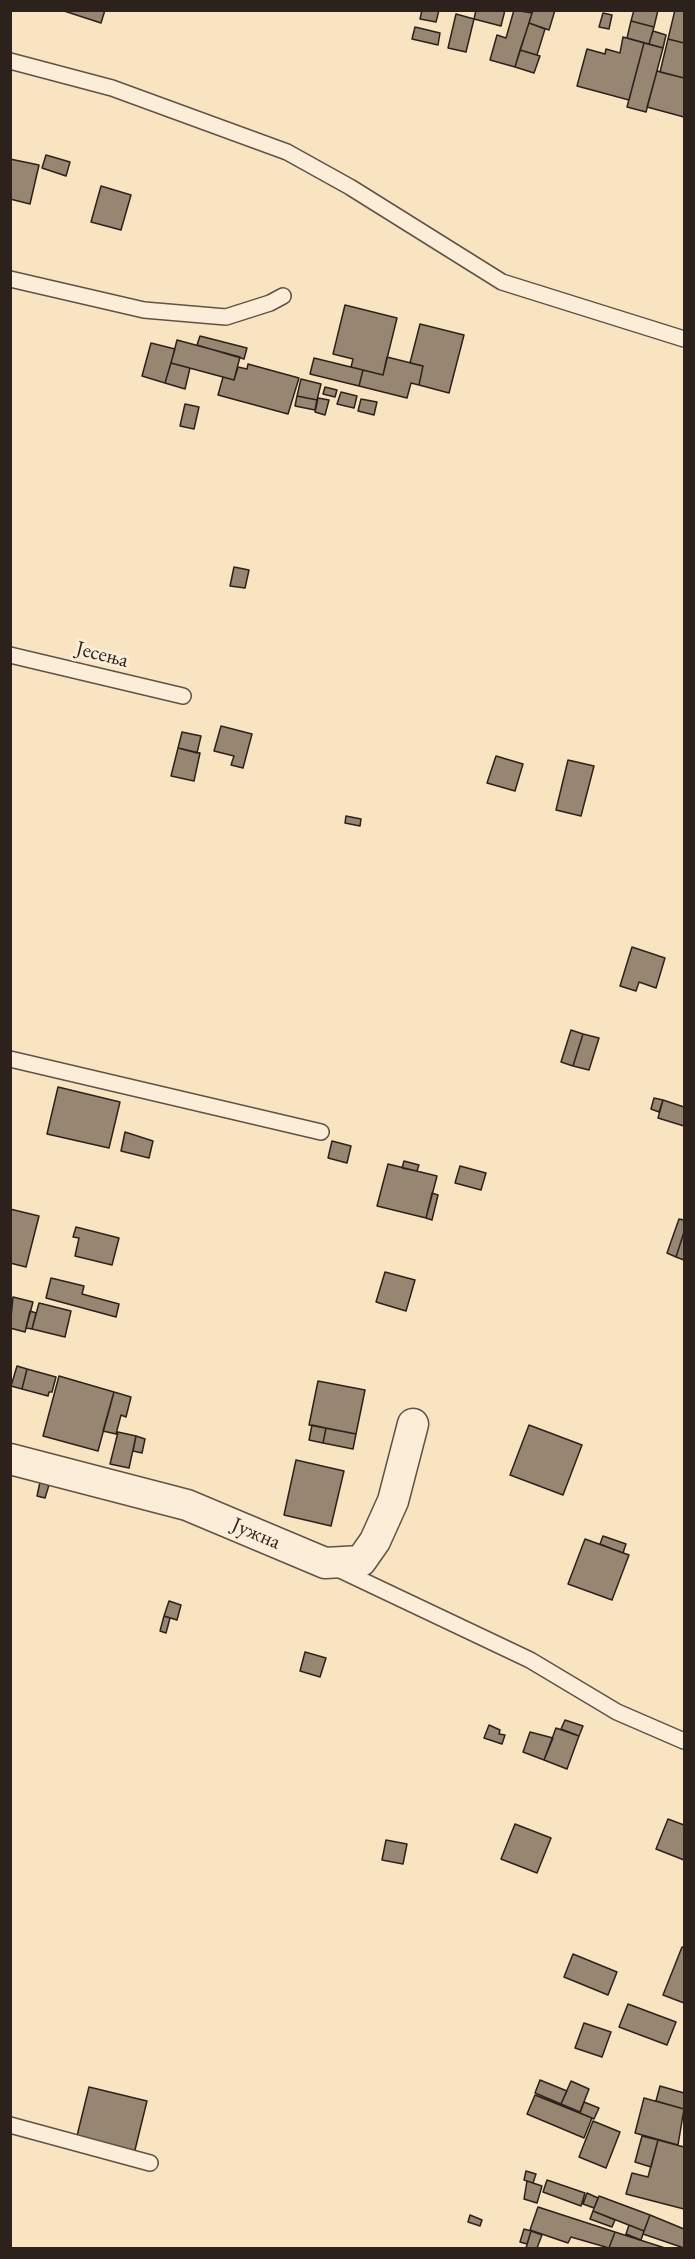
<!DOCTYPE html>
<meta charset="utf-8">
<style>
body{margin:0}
#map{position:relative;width:695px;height:2259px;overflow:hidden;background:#f9e4c1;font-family:"EB Garamond",serif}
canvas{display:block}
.frame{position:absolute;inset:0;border:12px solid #2d211c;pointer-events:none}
</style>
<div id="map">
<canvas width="695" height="2259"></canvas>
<div class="frame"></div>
</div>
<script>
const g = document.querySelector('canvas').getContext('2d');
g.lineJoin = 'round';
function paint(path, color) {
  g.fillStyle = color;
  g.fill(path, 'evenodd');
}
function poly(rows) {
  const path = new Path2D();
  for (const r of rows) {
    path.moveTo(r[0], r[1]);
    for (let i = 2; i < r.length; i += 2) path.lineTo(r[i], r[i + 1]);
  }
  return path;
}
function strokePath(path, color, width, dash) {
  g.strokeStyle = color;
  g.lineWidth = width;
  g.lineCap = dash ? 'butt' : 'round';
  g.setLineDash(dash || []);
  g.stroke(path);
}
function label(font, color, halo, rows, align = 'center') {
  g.font = font + ' "EB Garamond",serif';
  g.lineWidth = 6;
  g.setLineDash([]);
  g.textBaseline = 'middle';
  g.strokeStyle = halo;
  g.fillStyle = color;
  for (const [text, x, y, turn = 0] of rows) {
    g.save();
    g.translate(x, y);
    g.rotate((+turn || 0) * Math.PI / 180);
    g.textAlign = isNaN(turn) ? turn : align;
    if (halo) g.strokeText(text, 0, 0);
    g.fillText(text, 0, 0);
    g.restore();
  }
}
const building = poly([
 [61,10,105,10,101,23,61,10],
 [422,10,439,10,436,22,420,19,422,10],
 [476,10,505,10,501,26,474,19,476,10],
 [514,10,532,13,515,67,490,60,497,35,506,38,514,10],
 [533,10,555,10,549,30,529,23,533,10],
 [634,10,658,10,654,27,631,21,634,10],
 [675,10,684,10,684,43,668,39,675,10],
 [603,13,612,15,609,29,599,27,603,13],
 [456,14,474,19,466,52,448,48,456,14],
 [631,21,654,27,649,44,627,38,631,21],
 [529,23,545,29,537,55,520,50,529,23],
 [415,27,440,33,438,45,412,39,415,27],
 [653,31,666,35,663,48,649,44,653,31],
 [623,37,644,43,629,100,577,86,587,49,605,54,606,49,620,53,623,37],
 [668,39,684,43,684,78,660,72,668,39],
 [644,43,663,48,646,112,627,107,644,43],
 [520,50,540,56,534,73,515,67,520,50],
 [657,71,684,78,684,117,647,107,657,71],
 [46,155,70,162,66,176,42,168,46,155],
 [10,159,39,165,30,204,10,199,10,159],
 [101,186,131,195,121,230,91,222,101,186],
 [345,305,397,318,383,375,351,367,353,359,333,354,345,305],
 [420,324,464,335,449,393,419,385,423,366,410,363,420,324],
 [200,336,247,348,244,359,197,345,200,336],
 [177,340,240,357,234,380,171,363,177,340],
 [151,343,175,349,165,383,142,376,151,343],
 [387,357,423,366,419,385,411,383,407,398,359,386,363,370,383,375,387,357],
 [314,358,363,370,359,386,310,374,314,358],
 [171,363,190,368,185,389,165,383,171,363],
 [248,364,299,378,288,414,218,395,223,377,234,380,238,367,247,369,248,364],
 [301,379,321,384,317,400,297,396,301,379],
 [325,387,337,390,335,397,323,394,325,387],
 [341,392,357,396,354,408,337,404,341,392],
 [297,396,317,400,315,410,295,406,297,396],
 [318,398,329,400,325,415,315,412,318,398],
 [361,399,377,402,374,415,358,411,361,399],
 [185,404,199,407,194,429,180,426,185,404],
 [234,567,249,570,245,588,230,586,234,567],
 [221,726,252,734,243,768,231,765,234,756,214,751,221,726],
 [182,732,201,736,197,753,178,748,182,732],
 [178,748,200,753,194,781,171,776,178,748],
 [496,756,523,764,515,791,487,783,496,756],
 [568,760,594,766,581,816,556,810,568,760],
 [346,816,361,819,360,826,345,823,346,816],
 [632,947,665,958,656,988,639,982,636,991,620,986,632,947],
 [571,1030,583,1034,573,1066,561,1062,571,1030],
 [583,1034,599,1038,589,1070,573,1066,583,1034],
 [58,1087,120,1102,109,1148,47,1134,58,1087],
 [654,1098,663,1100,659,1112,651,1109,654,1098],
 [663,1100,684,1107,684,1126,658,1118,663,1100],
 [125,1132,153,1141,149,1158,121,1151,125,1132],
 [332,1141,351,1146,347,1163,328,1158,332,1141],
 [404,1161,419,1165,417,1171,402,1168,404,1161],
 [388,1164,437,1176,426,1218,377,1206,388,1164],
 [460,1166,486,1173,481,1190,455,1183,460,1166],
 [432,1193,438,1195,432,1220,426,1218,432,1193],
 [10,1209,39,1216,26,1267,10,1263,10,1209],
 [679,1219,684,1220,684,1232,676,1257,667,1253,679,1219],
 [76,1227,119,1238,112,1265,75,1256,79,1238,73,1237,76,1227],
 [684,1232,684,1260,676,1257,684,1232],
 [385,1272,415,1280,406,1311,376,1302,385,1272],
 [51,1278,84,1286,82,1294,119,1304,116,1317,46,1298,51,1278],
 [13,1297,33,1302,25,1332,10,1328,13,1297],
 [39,1303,71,1311,65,1337,32,1329,39,1303],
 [30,1311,36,1313,32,1329,26,1328,30,1311],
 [17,1366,27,1369,22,1389,11,1386,17,1366],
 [27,1369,56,1377,52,1392,49,1392,48,1396,22,1389,27,1369],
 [59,1376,114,1392,98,1451,43,1436,59,1376],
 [318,1381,365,1390,356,1434,309,1425,318,1381],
 [114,1392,131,1397,126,1417,121,1415,116,1434,103,1431,114,1392],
 [312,1425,326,1428,323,1443,309,1440,312,1425],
 [529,1425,582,1445,563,1495,510,1475,529,1425],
 [326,1428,356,1434,353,1449,323,1443,326,1428],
 [118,1432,136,1436,129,1468,110,1464,118,1432],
 [136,1436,145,1439,142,1453,133,1451,136,1436],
 [296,1460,344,1471,331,1526,284,1515,296,1460],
 [40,1482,49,1485,45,1498,37,1496,40,1482],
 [603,1536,626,1544,623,1553,600,1544,603,1536],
 [585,1539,629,1555,612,1600,568,1584,585,1539],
 [169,1601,181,1605,177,1620,164,1616,169,1601],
 [164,1616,170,1618,166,1633,160,1631,164,1616],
 [305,1652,326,1658,320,1677,300,1671,305,1652],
 [565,1720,583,1726,579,1736,561,1729,565,1720],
 [489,1725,500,1730,499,1734,505,1735,502,1744,484,1738,489,1725],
 [556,1728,579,1736,567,1769,544,1760,556,1728],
 [530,1732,553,1738,544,1760,523,1752,530,1732],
 [668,1819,684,1825,684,1860,656,1849,668,1819],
 [515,1824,551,1838,537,1873,501,1859,515,1824],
 [386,1840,407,1844,403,1864,382,1860,386,1840],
 [682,1947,684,1948,684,2003,663,1995,682,1947],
 [573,1954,617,1972,608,1995,564,1977,573,1954],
 [628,2004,676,2022,667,2045,619,2027,628,2004],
 [584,2023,611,2032,602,2057,575,2048,584,2023],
 [540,2080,567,2091,561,2104,535,2093,540,2080],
 [571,2081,589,2089,580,2112,561,2104,571,2081],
 [660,2086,684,2093,684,2109,656,2101,660,2086],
 [89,2087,147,2101,134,2154,76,2140,89,2087],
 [535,2095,592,2118,584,2138,527,2114,535,2095],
 [644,2098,684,2109,678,2145,635,2133,644,2098],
 [584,2102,599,2108,594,2119,580,2113,584,2102],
 [593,2121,620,2132,606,2168,579,2157,593,2121],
 [642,2136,658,2140,651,2167,635,2162,642,2136],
 [658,2140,684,2147,684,2209,626,2194,632,2173,648,2177,658,2140],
 [526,2171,536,2174,533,2183,524,2180,526,2171],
 [547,2180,585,2193,581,2206,543,2192,547,2180],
 [527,2181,542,2186,537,2203,524,2199,527,2181],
 [587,2193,598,2198,594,2208,583,2204,587,2193],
 [599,2196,650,2215,644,2231,593,2211,599,2196],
 [538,2207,615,2232,609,2248,571,2237,568,2243,530,2230,538,2207],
 [593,2211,615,2220,612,2227,590,2219,593,2211],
 [470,2215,482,2220,480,2226,468,2222,470,2215],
 [650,2215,684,2229,684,2248,643,2234,650,2215],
 [629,2225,644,2231,641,2240,626,2234,629,2225],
 [524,2229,531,2231,527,2244,520,2242,524,2229],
 [531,2231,542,2235,537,2248,526,2248,531,2231],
 [615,2232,665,2248,609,2248,615,2232]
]);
paint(building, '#978672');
strokePath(building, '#2d211c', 1.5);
const lane = poly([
 [10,61,112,88,287,152,350,187,502,282,684,339],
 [10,279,144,310,226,317,270,303,283,296],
 [10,655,183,696],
 [10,1059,321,1132],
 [336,1568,530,1660,617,1712,684,1741],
 [10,2125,150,2163]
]);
const street = poly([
 [10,1459,187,1505,325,1563,361,1561,375,1541,393,1501,413,1424]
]);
strokePath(lane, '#605245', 18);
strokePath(street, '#605245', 33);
strokePath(lane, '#fbedd7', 15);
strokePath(street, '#fbedd7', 30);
label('21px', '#2d211c', '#fbedd7', [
 ["Јесења",102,655,14],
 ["Јужна",256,1534,23]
]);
</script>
